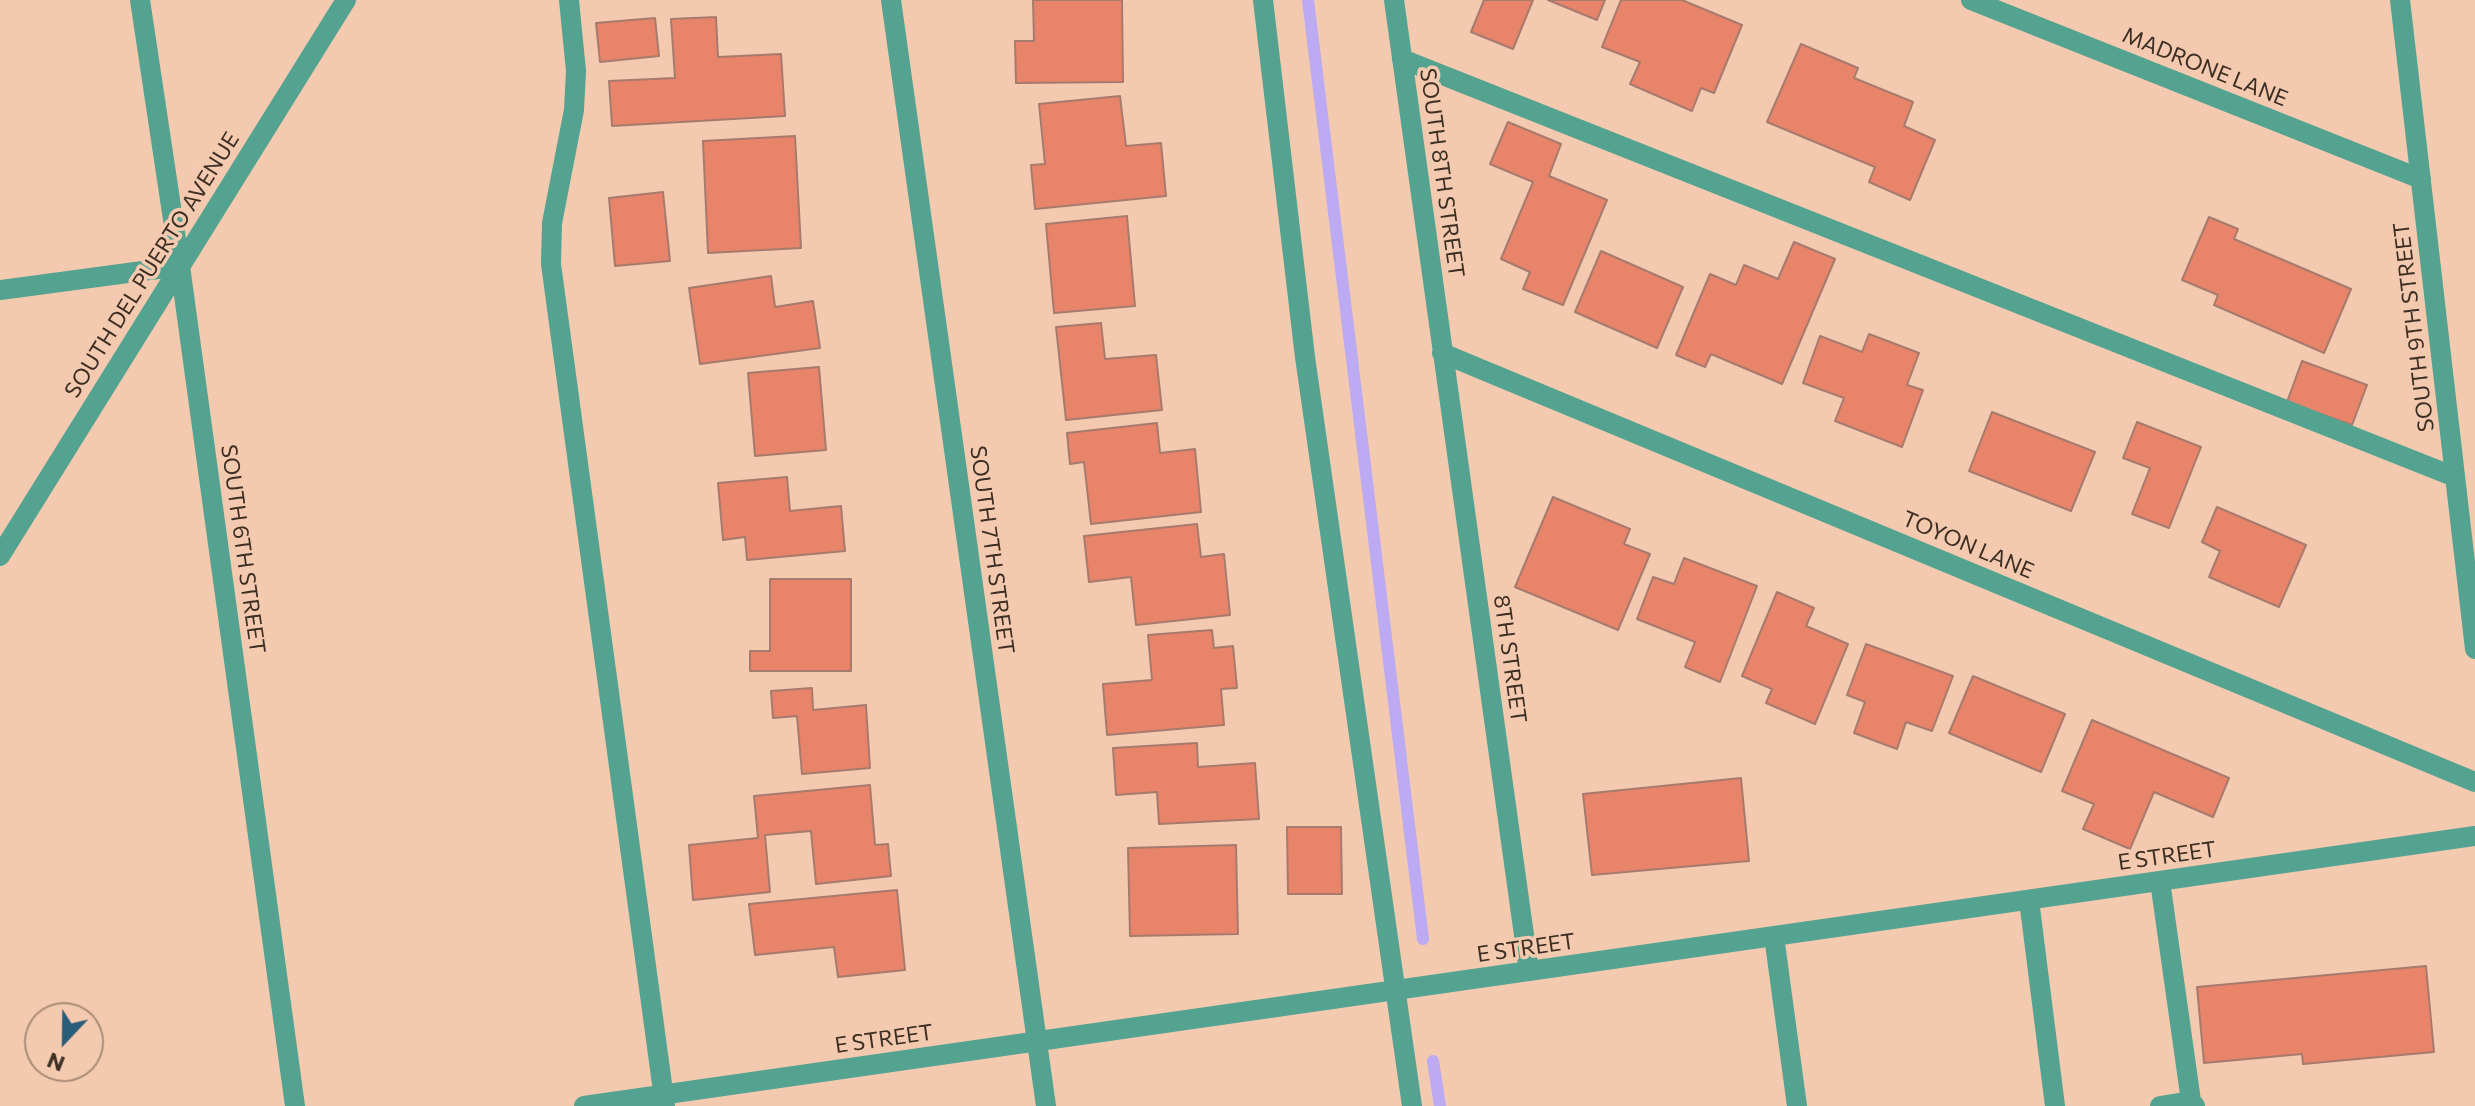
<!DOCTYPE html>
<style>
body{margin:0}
#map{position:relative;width:2475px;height:1106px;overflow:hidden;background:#f3caaf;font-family:Commissioner,sans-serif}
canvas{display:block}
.north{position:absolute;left:24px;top:1002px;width:80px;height:80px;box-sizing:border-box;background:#f3caaf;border:2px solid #aa8c77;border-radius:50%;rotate:202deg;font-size:22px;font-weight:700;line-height:32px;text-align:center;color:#3d2e23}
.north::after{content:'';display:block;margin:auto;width:28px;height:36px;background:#2a5d7a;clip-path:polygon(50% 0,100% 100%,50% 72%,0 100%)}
</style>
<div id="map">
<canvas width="2475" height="1106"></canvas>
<div class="north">N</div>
</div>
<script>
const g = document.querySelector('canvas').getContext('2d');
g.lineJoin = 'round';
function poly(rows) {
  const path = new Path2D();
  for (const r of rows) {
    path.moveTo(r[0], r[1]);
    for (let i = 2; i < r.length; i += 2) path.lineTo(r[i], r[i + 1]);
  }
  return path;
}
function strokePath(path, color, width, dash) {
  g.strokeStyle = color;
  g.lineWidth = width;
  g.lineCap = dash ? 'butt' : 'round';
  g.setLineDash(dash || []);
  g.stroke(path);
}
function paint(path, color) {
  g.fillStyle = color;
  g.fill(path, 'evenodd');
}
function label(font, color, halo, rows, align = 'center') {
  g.font = font + ' Commissioner,sans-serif';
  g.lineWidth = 7;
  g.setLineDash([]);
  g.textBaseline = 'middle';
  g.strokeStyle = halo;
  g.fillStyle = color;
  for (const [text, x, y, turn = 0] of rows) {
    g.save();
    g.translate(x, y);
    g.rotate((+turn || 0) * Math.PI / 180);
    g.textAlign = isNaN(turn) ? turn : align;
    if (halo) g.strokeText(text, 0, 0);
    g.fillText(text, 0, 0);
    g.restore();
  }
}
strokePath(poly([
 [1308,0,1423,939],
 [1433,1061,1440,1106]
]), '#bcaaf2', 12);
const building = poly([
 [1033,0,1122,0,1123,82,1016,83,1015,41,1034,41,1033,0],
 [1484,0,1533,0,1513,49,1471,32,1484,0],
 [1548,0,1605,0,1597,20,1548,0],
 [1621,0,1682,0,1742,25,1714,93,1701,88,1692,111,1630,84,1640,62,1602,47,1621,0],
 [716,17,718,57,781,54,785,116,612,126,609,81,675,78,671,19,716,17],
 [655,18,659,56,600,62,596,23,655,18],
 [1801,44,1858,68,1854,78,1913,102,1904,126,1935,140,1910,200,1869,182,1875,167,1767,122,1801,44],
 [1120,96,1126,146,1161,143,1166,196,1035,209,1031,165,1045,164,1039,104,1120,96],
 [1508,122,1561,144,1549,176,1607,200,1563,305,1523,289,1530,272,1501,259,1533,182,1490,164,1508,122],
 [795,136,801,248,708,253,703,141,795,136],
 [663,192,670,261,615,266,609,198,663,192],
 [1127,216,1135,306,1054,313,1046,224,1127,216],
 [2209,217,2238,229,2234,239,2351,289,2324,353,2214,305,2218,295,2182,280,2209,217],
 [1794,242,1835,259,1782,384,1711,354,1705,367,1676,355,1710,274,1736,285,1744,265,1778,279,1794,242],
 [1601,251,1683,287,1657,348,1575,312,1601,251],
 [771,276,775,307,813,301,820,348,700,364,689,288,771,276],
 [1101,323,1105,359,1156,355,1162,410,1066,420,1056,327,1101,323],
 [1869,334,1919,353,1907,385,1923,390,1902,447,1835,421,1844,398,1803,383,1820,336,1862,352,1869,334],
 [2302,361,2367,385,2352,425,2287,402,2302,361],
 [819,367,826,450,755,456,748,373,819,367],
 [1992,412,2095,452,2071,511,1969,471,1992,412],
 [2137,422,2201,447,2169,528,2132,514,2150,468,2123,458,2137,422],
 [1157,423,1160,453,1195,449,1201,512,1091,524,1084,462,1070,464,1067,433,1157,423],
 [787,477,790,511,841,506,845,551,747,560,745,537,723,540,718,483,787,477],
 [1553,497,1630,529,1624,544,1650,554,1618,630,1515,587,1553,497],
 [2217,507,2306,545,2279,607,2209,577,2220,551,2202,542,2217,507],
 [1197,524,1201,557,1224,554,1230,615,1136,625,1131,577,1089,582,1084,536,1197,524],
 [1684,558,1757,586,1720,682,1685,667,1695,642,1637,619,1653,577,1674,584,1684,558],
 [770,579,851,579,851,671,750,671,750,651,770,651,770,579],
 [1777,592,1814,608,1806,626,1848,644,1815,724,1766,703,1772,689,1742,676,1777,592],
 [1212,630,1214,648,1233,646,1237,688,1221,689,1224,725,1107,735,1103,684,1152,680,1148,635,1212,630],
 [1866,644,1953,676,1932,731,1906,722,1897,749,1854,733,1865,702,1847,695,1866,644],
 [1973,676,2065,714,2041,772,1949,733,1973,676],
 [812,688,813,710,866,705,870,768,802,774,797,716,773,718,771,691,812,688],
 [2092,720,2229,778,2213,817,2154,792,2130,849,2083,829,2094,804,2062,791,2092,720],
 [1197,743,1198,767,1255,763,1259,819,1159,824,1157,792,1116,795,1113,748,1197,743],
 [1741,778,1749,861,1592,875,1583,794,1741,778],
 [870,785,875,845,888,844,891,876,816,884,811,831,765,835,770,892,693,900,689,845,758,838,754,796,870,785],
 [1287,827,1341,827,1342,894,1288,894,1287,827],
 [1236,845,1238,934,1130,936,1128,848,1236,845],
 [897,890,905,970,838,977,834,947,755,955,749,904,897,890],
 [2426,966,2434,1052,2303,1064,2302,1054,2204,1063,2197,987,2426,966]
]);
paint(building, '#e8846a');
strokePath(building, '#a77a6e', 2);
strokePath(poly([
 [140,0,180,266,295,1106],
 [569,0,576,71,574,110,552,223,551,264,665,1106],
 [891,0,1046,1106],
 [1263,0,1305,357,1412,1106],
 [1394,0,1529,971],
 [1971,0,2421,179],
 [2400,0,2475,649],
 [1402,59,2455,477],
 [0,290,180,266],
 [1442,353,2475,782],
 [0,556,346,0],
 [2160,881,2191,1101,2195,1106],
 [2029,900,2055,1106],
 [1774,936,1797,1106],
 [584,1106,2475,836],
 [2160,1106,2191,1101]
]), '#53a390', 20);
label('22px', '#3d2e23', '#f3caaf', [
 ["MADRONE LANE",2205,67,22],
 ["SOUTH 8TH STREET",1442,173,82],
 ["SOUTH DEL PUERTO AVENUE",152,265,-58],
 ["SOUTH 9TH STREET",2414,327,-97],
 ["TOYON LANE",1968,545,23],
 ["SOUTH 6TH STREET",243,549,82],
 ["SOUTH 7TH STREET",992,550,82],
 ["8TH STREET",1510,659,82],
 ["E STREET",2167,856,-8],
 ["E STREET",1526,948,-8],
 ["E STREET",884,1039,-8]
]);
</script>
